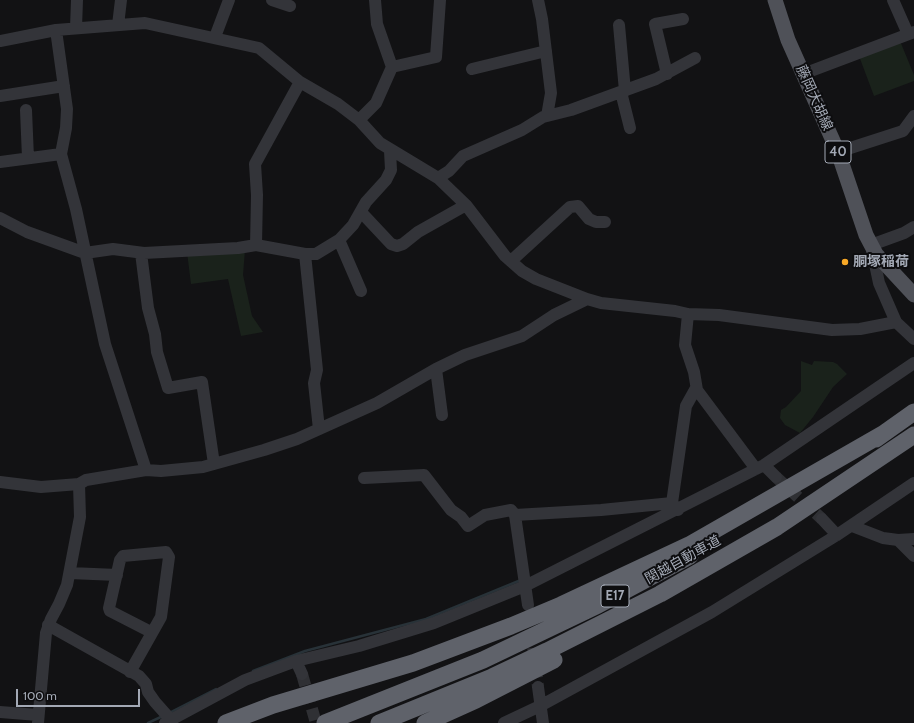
<!DOCTYPE html>
<meta charset="utf-8">
<style>
body{margin:0}
#map{position:relative;width:914px;height:723px;overflow:hidden;background:#121214;font-family:Cabin,sans-serif}
canvas{display:block}
.scale{position:absolute;left:16px;top:689px;width:124px;height:18px;box-sizing:border-box;border:2px solid #a3a9b5;border-top:0;padding-left:5px;font-size:12px;line-height:14px;white-space:nowrap;color:#a3a9b5;-webkit-text-stroke:3px #0d0d0f;paint-order:stroke}
</style>
<div id="map">
<canvas width="914" height="723"></canvas>
<div class="scale">100 m</div>
</div>
<script>
const g = document.querySelector('canvas').getContext('2d');
g.lineJoin = 'round';
function paint(path, color) {
  g.fillStyle = color;
  g.fill(path, 'evenodd');
}
function poly(rows) {
  const path = new Path2D();
  for (const r of rows) {
    path.moveTo(r[0], r[1]);
    for (let i = 2; i < r.length; i += 2) path.lineTo(r[i], r[i + 1]);
  }
  return path;
}
function strokePath(path, color, width, dash) {
  g.strokeStyle = color;
  g.lineWidth = width;
  g.lineCap = dash ? 'butt' : 'round';
  g.setLineDash(dash || []);
  g.stroke(path);
}
function label(font, color, halo, rows, align = 'center') {
  g.font = font + ' Cabin,"Noto Sans JP",sans-serif';
  g.lineWidth = 4;
  g.setLineDash([]);
  g.textBaseline = 'middle';
  g.strokeStyle = halo;
  g.fillStyle = color;
  for (const [text, x, y, turn = 0] of rows) {
    g.save();
    g.translate(x, y);
    g.rotate((+turn || 0) * Math.PI / 180);
    g.textAlign = isNaN(turn) ? turn : align;
    if (halo) g.strokeText(text, 0, 0);
    g.fillText(text, 0, 0);
    g.restore();
  }
}
paint(poly([
 [900,41,914,75,914,81,874,96,859,56],
 [245,250,243,275,252,316,263,332,241,336,228,279,191,284,187,252],
 [801,361,812,365,814,361,833,362,837,364,847,374,833,387,813,417,800,433,785,425,780,418,781,410,786,407,801,391]
]), '#1a221b');
strokePath(poly([
 [253,671,305,651,426,619,521,580],
 [169,713,216,689],
 [148,723,163,716]
]), '#283238', 2.5);
strokePath(poly([
 [776,477,822,519],
 [531,630,538,687],
 [302,674,316,723]
]), '#2f3034', 12, [12, 6]);
strokePath(poly([
 [272,0,290,6],
 [538,0,542,19,551,93,547,116],
 [893,0,908,34],
 [118,25,121,0],
 [619,25,625,91],
 [76,28,77,0],
 [56,30,67,109,66,128,61,154,76,209,105,344,146,470],
 [215,37,229,0],
 [0,41,56,30,145,23,259,48,300,82,338,104,359,120,380,143,438,178,466,205,505,256,522,271,536,279,587,299,601,303,675,311,688,314,719,315,832,330,860,329,896,322,879,283,871,245,904,233,914,227],
 [392,67,436,57,440,0],
 [472,69,546,51],
 [667,74,655,24,683,19],
 [803,74,914,32],
 [621,92,630,128],
 [0,96,64,86],
 [26,110,28,158],
 [359,120,376,103,392,67,377,24,375,0],
 [838,152,903,131,914,116],
 [0,162,61,154],
 [438,178,449,171,463,156,522,130,543,117,571,110,656,79,695,58],
 [361,212,391,244,397,246,403,244,418,232,466,205],
 [0,218,27,232,85,253,113,249,144,253,238,248,256,245,305,254,316,254,339,240,353,225,366,202,386,180,391,170,390,151],
 [339,240,361,291],
 [256,245,257,195,255,164,300,82],
 [141,253,148,308,155,334,157,352,168,388,202,382,214,464],
 [305,254,317,370,314,383,319,429],
 [511,261,570,207,578,206,589,219,596,222,605,222],
 [688,314,685,345,694,372,697,390,756,469],
 [896,322,914,339],
 [436,369,442,415],
 [764,465,776,477],
 [364,478,424,475,451,510,461,517,468,526,485,515,511,510,515,515,528,605],
 [0,482,41,487,79,484,86,480,146,470,161,471,203,467,264,450,297,439,377,403,436,369,465,355,522,336,554,315,587,299],
 [672,503,686,406,696,388],
 [515,515,601,510,672,503,678,510],
 [822,519,837,535],
 [852,526,883,538,898,540,914,539],
 [898,540,914,556],
 [70,573,117,575],
 [48,625,139,676,146,684,148,692,155,702,171,720],
 [296,661,302,674],
 [130,672,161,617,169,557,166,552,123,556,120,560,109,608,110,611,151,632],
 [538,687,543,723],
 [0,712,38,715],
 [38,723,46,633,51,619,59,604,67,585,80,517,79,484],
 [165,723,245,680,296,661,359,646,434,623,525,586,764,465,914,363],
 [504,723,540,706,712,612,837,535,914,483]
]), '#333439', 12);
strokePath(poly([
 [775,0,788,40,838,152,866,235,876,254,914,295]
]), '#4f5158', 15);
strokePath(poly([
 [876,439,914,412],
 [226,723,273,705,413,663,511,626,561,605,689,545,886,432],
 [325,723,483,660,598,605,690,556],
 [379,723,492,677,547,651,660,594,777,527,914,435],
 [425,723,476,700,554,660]
]), '#5f626a', 17);
for (const [x, y, r, color] of [
 [845,262,4,"#f8a826"]
]) {
  const dot = new Path2D();
  dot.arc(x, y, r, 0, 2 * Math.PI);
  g.fillStyle = color;
  g.fill(dot);
  strokePath(dot, '#0d0d0f', 1.5);
}
for (const [x, y, w] of [
 [838,152,26],
 [615,596,28]
]) {
  const box = new Path2D();
  box.roundRect(x - w / 2, y - 11, w, 22, 3);
  g.fillStyle = '#0d0d0f';
  g.fill(box);
  strokePath(box, '#a3a9b5', 1);
}
label('bold 13px', '#a3a9b5', null, [
 ["40",838,152],
 ["E17",615,596]
]);
label('14px', '#a3a9b5', '#0d0d0f', [
 ["藤岡大胡線",814,98,66],
 ["関越自動車道",683,560,-29]
]);
label('bold 14px', '#a3a9b5', '#0d0d0f', [
 ["胴塚稲荷",853,262]
], 'left');
</script>
